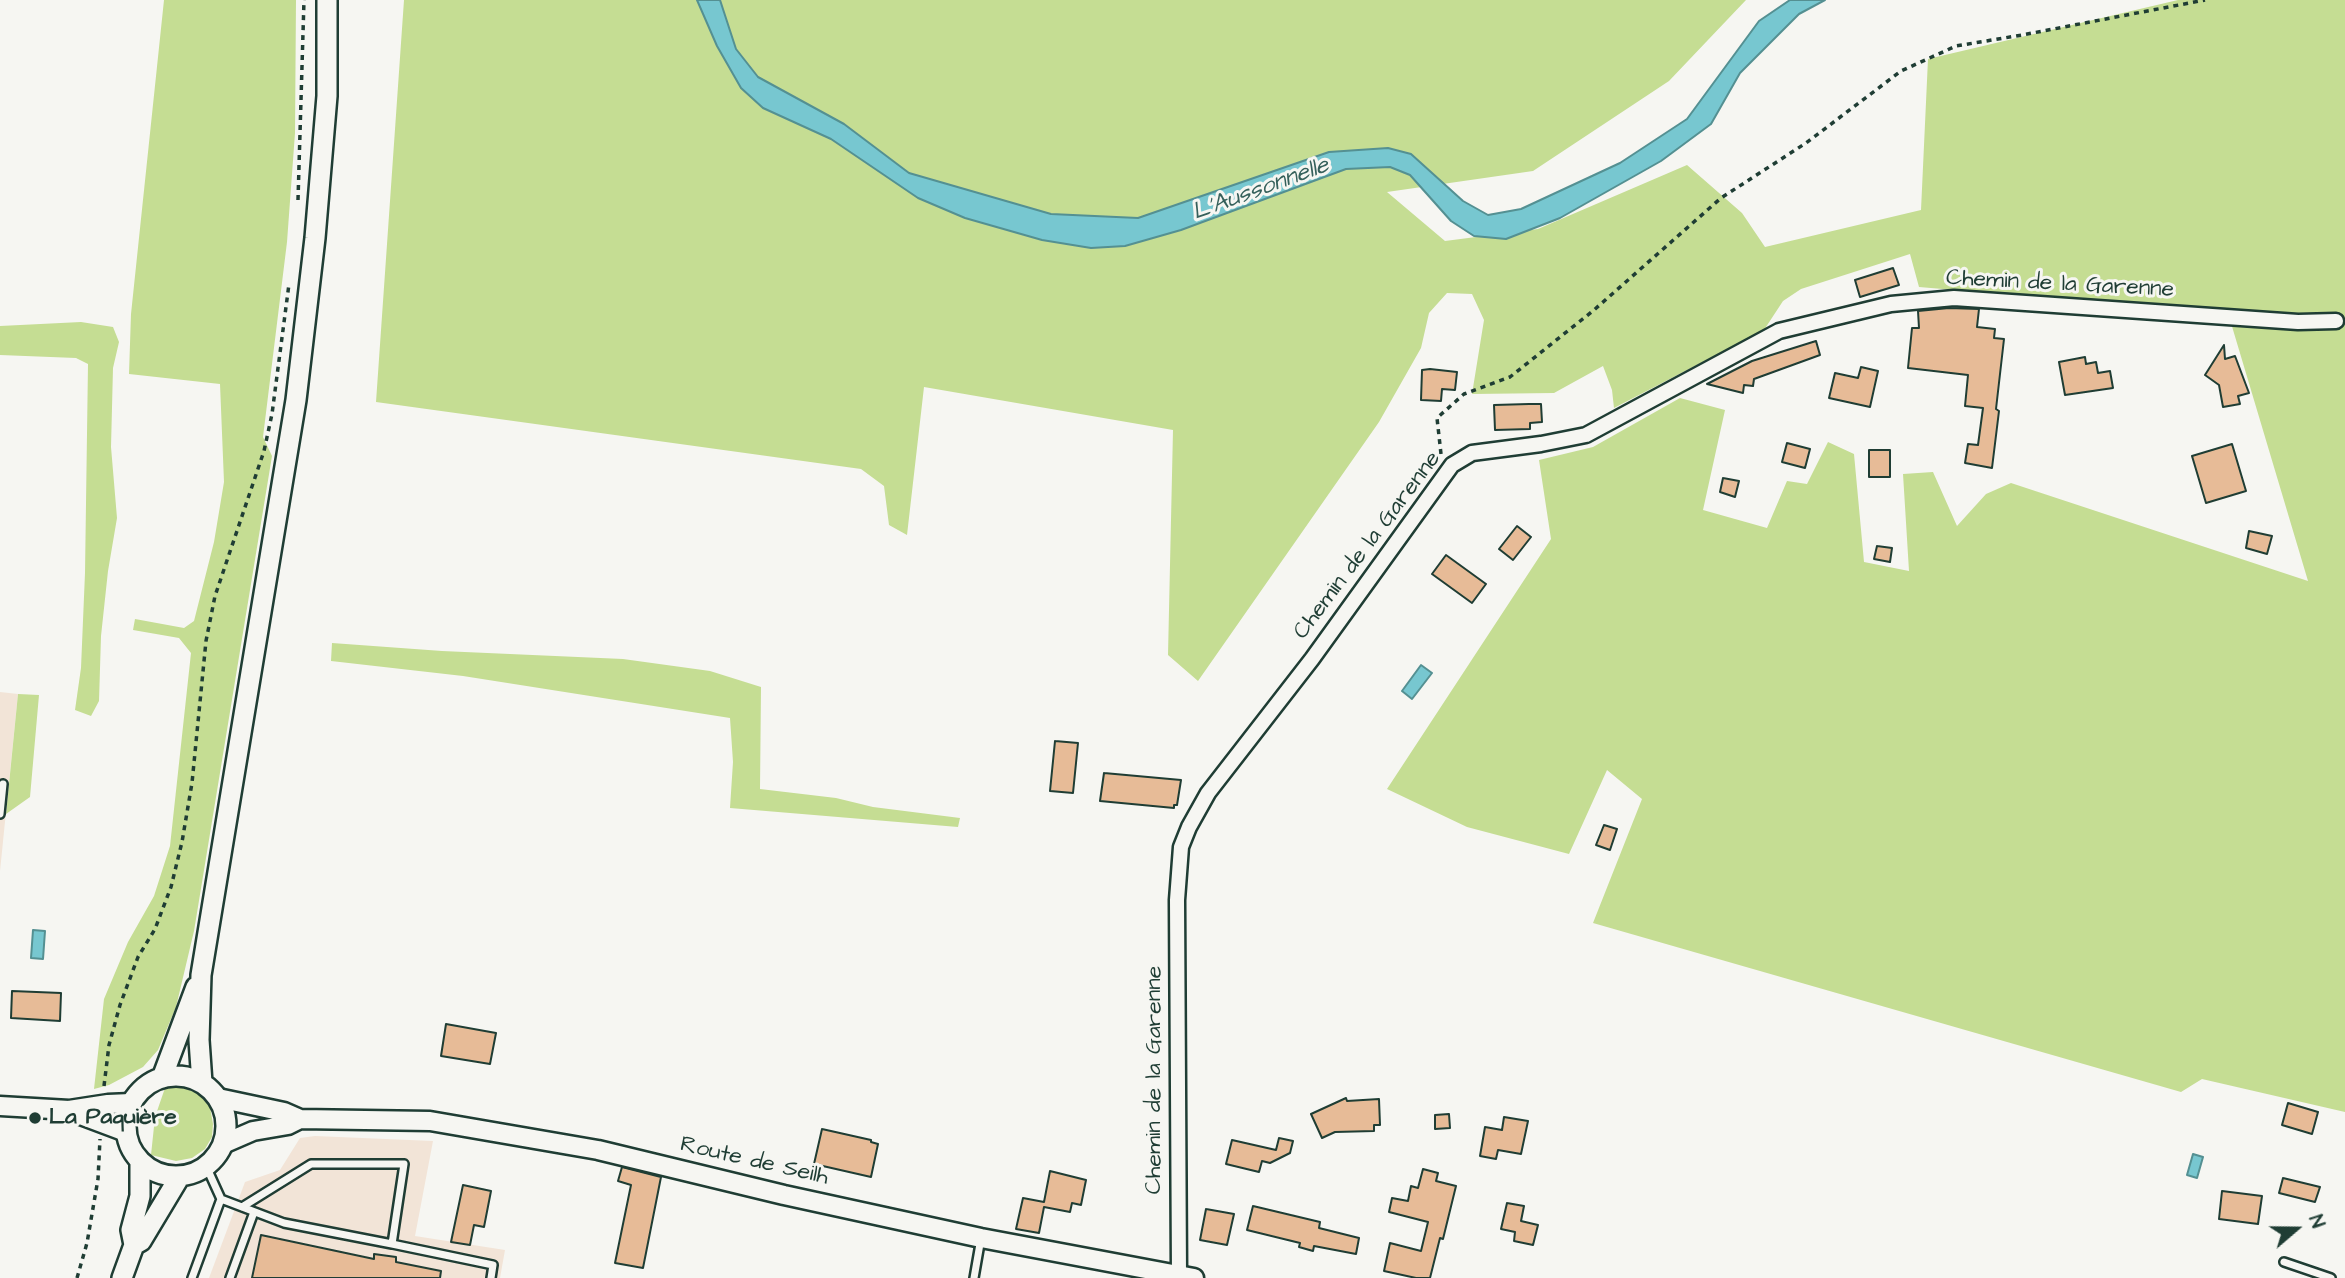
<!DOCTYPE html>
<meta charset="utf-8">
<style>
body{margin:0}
#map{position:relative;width:2345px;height:1278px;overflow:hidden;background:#f6f6f2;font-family:"Architects Daughter",sans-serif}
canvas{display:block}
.north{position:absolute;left:2261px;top:1194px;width:70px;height:70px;-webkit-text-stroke:5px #f6f6f2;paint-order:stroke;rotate:70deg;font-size:19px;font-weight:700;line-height:28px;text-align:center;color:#1f3d34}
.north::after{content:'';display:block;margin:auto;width:24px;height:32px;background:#1f3d34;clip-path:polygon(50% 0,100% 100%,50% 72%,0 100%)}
</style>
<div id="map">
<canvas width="2345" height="1278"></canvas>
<div class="north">N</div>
</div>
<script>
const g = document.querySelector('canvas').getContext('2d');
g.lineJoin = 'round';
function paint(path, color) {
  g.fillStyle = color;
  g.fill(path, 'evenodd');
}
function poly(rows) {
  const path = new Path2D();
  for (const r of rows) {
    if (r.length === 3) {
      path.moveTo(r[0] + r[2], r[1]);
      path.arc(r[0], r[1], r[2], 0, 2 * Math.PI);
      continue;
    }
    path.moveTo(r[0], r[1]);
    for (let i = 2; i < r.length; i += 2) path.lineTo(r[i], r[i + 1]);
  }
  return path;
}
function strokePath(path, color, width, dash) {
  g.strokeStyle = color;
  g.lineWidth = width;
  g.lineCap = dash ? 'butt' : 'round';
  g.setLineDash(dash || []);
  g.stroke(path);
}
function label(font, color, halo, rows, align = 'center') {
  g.font = font + ' "Architects Daughter",sans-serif';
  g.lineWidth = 6;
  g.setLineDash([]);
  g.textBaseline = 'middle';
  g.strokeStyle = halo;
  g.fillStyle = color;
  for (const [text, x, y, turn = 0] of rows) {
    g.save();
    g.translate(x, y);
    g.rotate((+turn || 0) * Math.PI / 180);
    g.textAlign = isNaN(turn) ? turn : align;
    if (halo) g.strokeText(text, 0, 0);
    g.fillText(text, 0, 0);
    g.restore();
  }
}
paint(poly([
 [0,692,18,694,0,871],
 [315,1136,433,1141,415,1236,505,1250,500,1278,209,1278,245,1182,280,1170,300,1138]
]), '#f2e4d7');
paint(poly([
 [164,0,296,0,295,133,287,242,263,437,272,456,194,931,176,1007,158,1050,143,1067,109,1085,94,1089,104,999,128,942,154,896,170,846,191,653,179,638,133,630,135,619,184,628,194,621,214,542,224,482,220,384,129,374,131,314],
 [404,0,1746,0,1669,81,1533,171,1387,192,1445,241,1538,229,1687,165,1742,213,1765,247,1921,210,1928,59,2178,0,2345,0,2345,1112,2202,1079,2181,1092,1593,923,1642,799,1607,770,1569,854,1467,827,1387,789,1551,539,1539,460,1593,447,1680,398,1725,410,1703,510,1767,528,1787,481,1807,484,1828,442,1854,454,1864,562,1909,571,1903,474,1933,472,1957,526,1986,494,2011,483,2308,581,2228,313,1919,287,1910,254,1801,289,1783,301,1764,330,1614,408,1612,390,1603,366,1554,393,1472,394,1484,320,1472,294,1447,293,1429,313,1421,348,1379,422,1198,681,1168,655,1173,430,924,387,907,535,889,525,884,486,861,469,376,402],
 [81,322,113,327,119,342,113,368,111,447,117,518,108,571,101,636,99,701,91,716,75,710,81,668,85,573,88,364,76,358,0,355,0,326],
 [332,643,442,651,623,659,710,671,761,687,760,789,836,798,873,807,960,818,958,827,730,808,733,762,730,718,463,676,331,661],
 [18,694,39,695,30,797,6,814],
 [165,1088,185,1088,199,1094,210,1107,213,1124,212,1137,205,1149,192,1158,176,1161,151,1155,155,1117]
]), '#c5dd93');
const water = poly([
 [697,0,720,0,736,49,758,77,844,124,909,173,1051,214,1138,218,1329,152,1388,148,1411,154,1463,201,1488,215,1521,209,1620,163,1687,119,1759,21,1790,0,1825,0,1799,14,1740,73,1711,124,1661,161,1560,218,1506,239,1474,236,1451,221,1410,175,1390,167,1346,169,1181,230,1125,246,1091,248,1042,240,965,218,918,198,831,139,763,108,741,88,717,46,697,0],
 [1421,665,1432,673,1412,699,1402,691,1421,665],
 [33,930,45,931,43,959,31,958,33,930],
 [2193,1154,2203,1157,2197,1178,2187,1175,2193,1154]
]);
paint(water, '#77c7d0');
strokePath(water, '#549092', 2);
const building = poly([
 [1893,268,1899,285,1860,297,1855,280,1893,268],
 [1949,308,1979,309,1977,327,1995,329,1994,338,2004,339,1996,409,1999,411,1992,468,1965,463,1968,444,1978,445,1983,408,1965,406,1968,375,1908,368,1912,328,1919,328,1918,311,1949,308],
 [1816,341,1820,355,1754,379,1753,386,1744,385,1743,393,1707,384,1752,361,1816,341],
 [2224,345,2225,359,2235,356,2249,393,2238,396,2240,404,2223,407,2219,385,2205,375,2224,345],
 [2085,357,2086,364,2096,362,2098,373,2110,371,2113,388,2065,395,2059,362,2085,357],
 [1861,367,1878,371,1870,407,1829,398,1835,373,1858,378,1861,367],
 [1430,369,1457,372,1455,390,1442,389,1441,401,1421,400,1422,370,1430,369],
 [1529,404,1541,404,1542,422,1530,423,1530,429,1495,430,1494,405,1529,404],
 [1787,443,1810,449,1805,468,1782,462,1787,443],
 [2232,444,2246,491,2206,503,2192,456,2232,444],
 [1869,450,1890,450,1890,477,1869,477,1869,450],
 [1723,478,1739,481,1735,497,1720,492,1723,478],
 [1517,526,1531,537,1513,560,1499,549,1517,526],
 [2249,531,2272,536,2267,554,2246,548,2249,531],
 [1877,546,1892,548,1890,562,1874,559,1877,546],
 [1446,555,1486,584,1472,603,1432,574,1446,555],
 [1055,741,1078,743,1073,793,1050,791,1055,741],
 [1104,773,1181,780,1177,805,1174,805,1174,808,1100,801,1104,773],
 [1604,825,1617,829,1610,850,1596,845,1604,825],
 [12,991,61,993,60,1021,11,1018,12,991],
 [446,1024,496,1033,490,1064,441,1056,446,1024],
 [1346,1098,1347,1101,1379,1099,1380,1125,1374,1125,1374,1131,1335,1132,1322,1138,1311,1114,1346,1098],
 [2288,1103,2318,1112,2312,1134,2282,1125,2288,1103],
 [1449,1114,1450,1128,1435,1129,1435,1115,1449,1114],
 [1504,1117,1528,1121,1521,1154,1498,1150,1496,1159,1480,1156,1485,1127,1502,1130,1504,1117],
 [822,1129,871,1140,871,1142,878,1144,871,1177,814,1164,822,1129],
 [1279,1138,1293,1141,1290,1153,1270,1163,1262,1161,1259,1172,1226,1164,1232,1140,1276,1150,1279,1138],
 [622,1167,661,1177,643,1268,615,1263,631,1185,618,1181,622,1167],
 [1423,1169,1438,1173,1436,1181,1456,1186,1443,1239,1440,1238,1430,1278,1416,1278,1384,1271,1390,1243,1421,1251,1428,1222,1389,1212,1392,1198,1408,1201,1411,1186,1418,1188,1423,1169],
 [1050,1171,1086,1180,1081,1205,1072,1203,1070,1212,1044,1207,1039,1233,1016,1229,1023,1198,1044,1202,1050,1171],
 [2283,1178,2320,1187,2315,1202,2279,1193,2283,1178],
 [463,1185,491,1191,484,1227,474,1225,470,1245,451,1242,463,1185],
 [2222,1191,2262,1196,2258,1224,2219,1219,2222,1191],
 [1507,1203,1524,1206,1521,1221,1538,1225,1533,1245,1514,1241,1515,1232,1501,1229,1507,1203],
 [1253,1206,1320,1222,1319,1228,1359,1238,1356,1254,1314,1246,1313,1251,1299,1247,1300,1243,1247,1230,1253,1206],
 [1206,1209,1234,1214,1227,1245,1200,1240,1206,1209],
 [261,1235,374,1259,374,1254,396,1257,396,1262,441,1271,440,1278,252,1278,261,1235]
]);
paint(building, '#e7bb97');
strokePath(building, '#1f3d34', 2);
const service = poly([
 [0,814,3,784],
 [221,1199,284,1223,392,1244,404,1164,311,1164,242,1207],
 [392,1244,493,1265,491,1278],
 [2284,1262,2331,1278],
 [192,1278,221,1199,206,1166],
 [230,1278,254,1212],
 [974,1278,981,1238]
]);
const minor = poly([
 [1179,1275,1177,900,1181,847,1189,827,1208,793,1312,659,1452,465,1472,453,1541,444,1586,435,1779,331,1891,304,1954,298,2298,322,2336,321]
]);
const tertiary = poly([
 [218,1098,284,1112,300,1119,430,1121,598,1150,784,1195,981,1238,1194,1278],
 [0,1106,69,1110,108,1104,131,1103],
 [70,1111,126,1132],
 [223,1144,253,1131,288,1125,300,1119]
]);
const secondary = poly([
 [176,1126,50],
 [162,1078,196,987],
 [202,1083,199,1040,201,975,296,400,315,238,327,96,327,0],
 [134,1245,141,1241,180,1176],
 [122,1278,134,1245,131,1230,140,1196,140,1162]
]);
strokePath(service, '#1f3d34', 12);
strokePath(minor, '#1f3d34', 19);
strokePath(tertiary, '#1f3d34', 23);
strokePath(secondary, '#1f3d34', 24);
strokePath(poly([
 [298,200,304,0],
 [1441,454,1437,418,1464,394,1510,377,1594,310,1721,198,1806,143,1901,71,1956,46,2022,35,2205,0],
 [104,1086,109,1045,120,1005,138,957,155,929,171,887,182,842,192,783,206,641,215,596,264,451,272,414,289,284],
 [77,1278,87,1243,98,1179,100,1139]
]), '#1f3d34', 3.5, [5, 5]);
strokePath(service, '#f6f6f2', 7);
strokePath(minor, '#f6f6f2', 14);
strokePath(tertiary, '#f6f6f2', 18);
strokePath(secondary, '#f6f6f2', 19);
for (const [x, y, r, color] of [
 [35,1118,7,"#1f3d34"]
]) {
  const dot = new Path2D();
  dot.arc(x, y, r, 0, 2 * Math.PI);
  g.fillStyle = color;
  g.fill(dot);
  strokePath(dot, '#f6f6f2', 2.5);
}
label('23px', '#1f3d34', '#f6f6f2', [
 ["Chemin de la Garenne",2060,285,3],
 ["Chemin de la Garenne",1368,546,-53],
 ["Chemin de la Garenne",1155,1080,-90],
 ["Route de Seilh",754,1162,13]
]);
label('bold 23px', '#1f3d34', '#f6f6f2', [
 ["La Paquière",49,1118]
], 'left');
label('italic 24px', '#35605b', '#f6f6f2', [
 ["L'Aussonnelle",1261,190,-20]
]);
</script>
